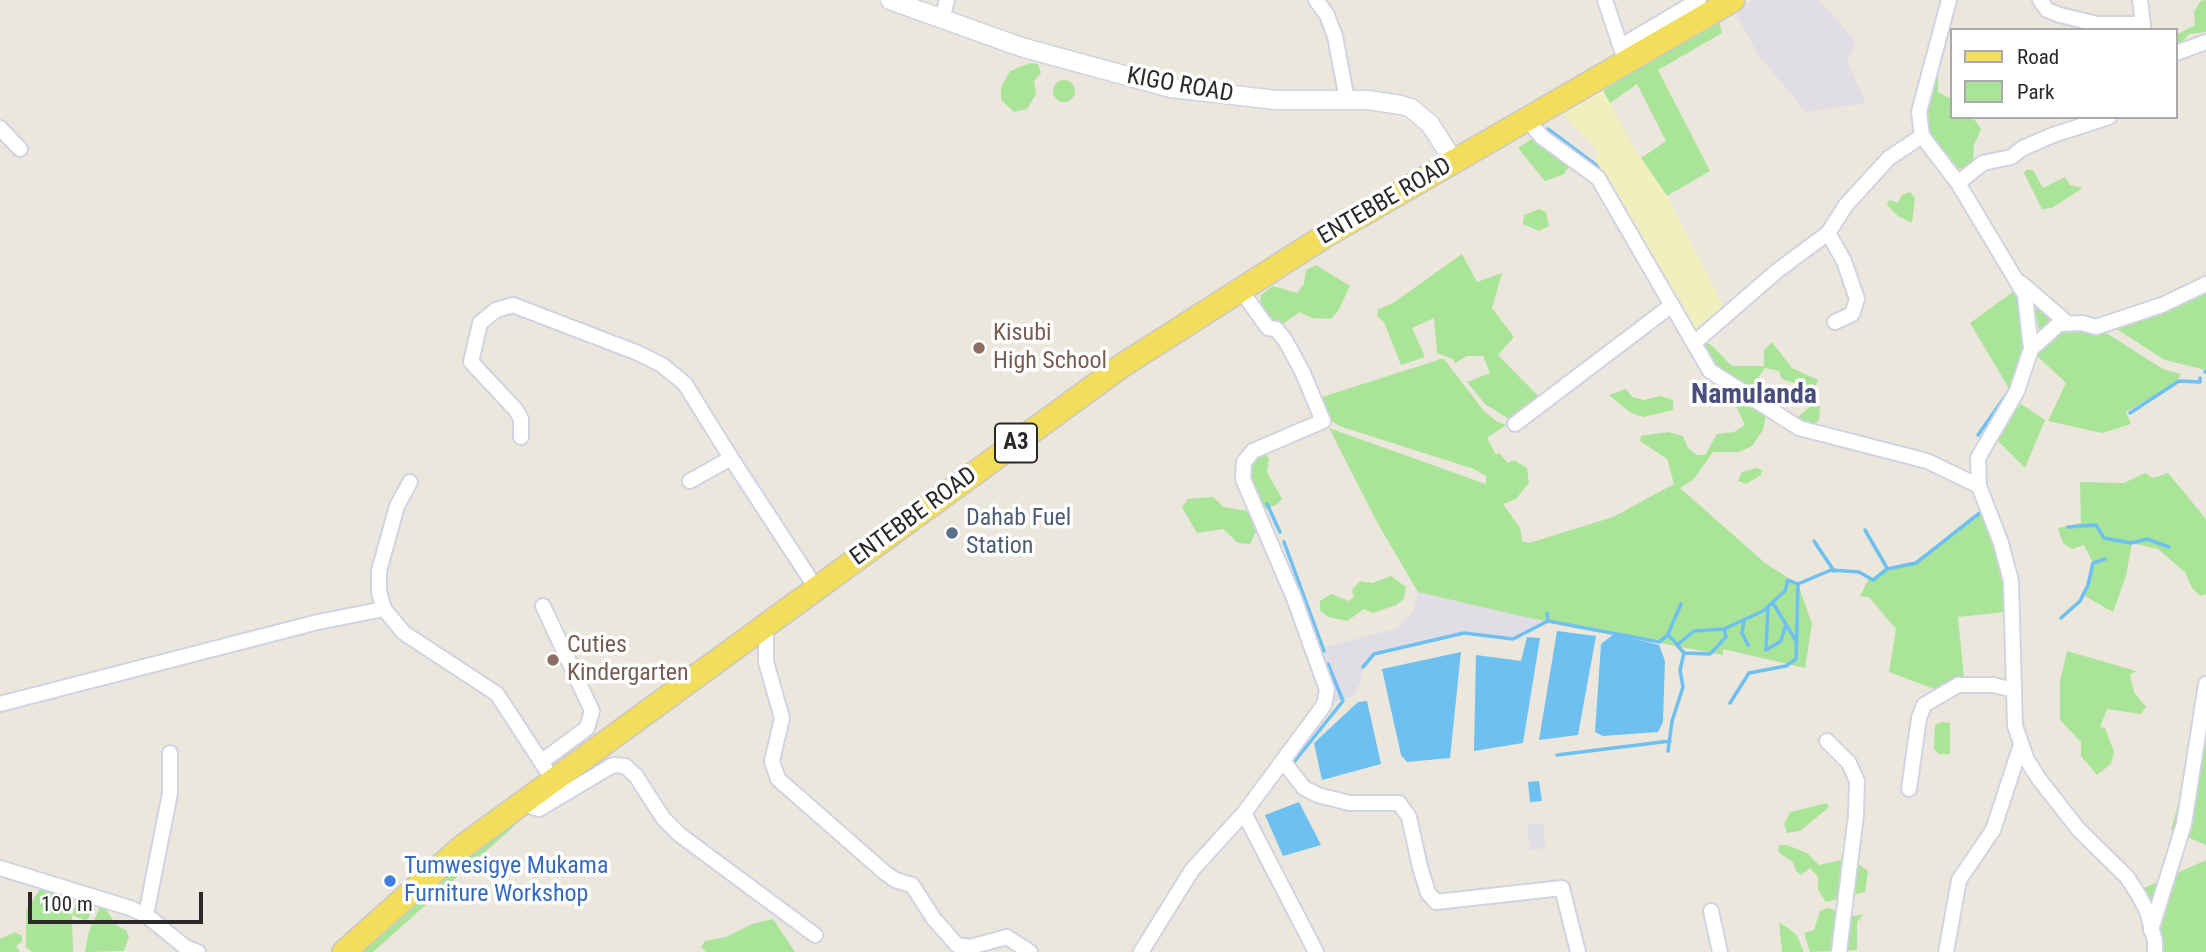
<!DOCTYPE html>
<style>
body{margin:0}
#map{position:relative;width:2206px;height:952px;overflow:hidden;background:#ece7dc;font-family:"Roboto Condensed",sans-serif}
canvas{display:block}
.legend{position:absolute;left:1950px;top:28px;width:228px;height:91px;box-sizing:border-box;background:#fff;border:2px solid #aaa;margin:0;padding:9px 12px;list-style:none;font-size:21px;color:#2a2a2a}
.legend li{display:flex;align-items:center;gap:14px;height:35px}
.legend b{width:35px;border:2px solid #aaa}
.scale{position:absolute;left:28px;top:892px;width:175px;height:32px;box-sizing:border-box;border:4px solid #2a2a2a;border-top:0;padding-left:9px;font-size:21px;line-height:24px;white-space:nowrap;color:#2a2a2a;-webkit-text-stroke:5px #fff;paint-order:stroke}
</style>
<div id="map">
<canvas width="2206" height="952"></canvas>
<ul class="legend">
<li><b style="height:9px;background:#f2de5c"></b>Road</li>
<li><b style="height:19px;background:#aae498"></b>Park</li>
</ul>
<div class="scale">100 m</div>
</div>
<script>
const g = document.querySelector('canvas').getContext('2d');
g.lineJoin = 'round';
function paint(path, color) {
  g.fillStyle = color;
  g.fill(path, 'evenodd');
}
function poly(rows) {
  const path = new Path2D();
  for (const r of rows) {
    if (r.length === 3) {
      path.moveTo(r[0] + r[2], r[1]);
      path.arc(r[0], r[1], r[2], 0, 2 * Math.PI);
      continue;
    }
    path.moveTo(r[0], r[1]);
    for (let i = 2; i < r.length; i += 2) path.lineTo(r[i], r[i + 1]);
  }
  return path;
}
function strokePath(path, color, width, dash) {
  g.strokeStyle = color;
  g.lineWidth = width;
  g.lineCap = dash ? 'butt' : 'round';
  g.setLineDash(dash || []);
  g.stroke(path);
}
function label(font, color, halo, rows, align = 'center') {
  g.font = font + ' "Roboto Condensed",sans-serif';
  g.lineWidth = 7;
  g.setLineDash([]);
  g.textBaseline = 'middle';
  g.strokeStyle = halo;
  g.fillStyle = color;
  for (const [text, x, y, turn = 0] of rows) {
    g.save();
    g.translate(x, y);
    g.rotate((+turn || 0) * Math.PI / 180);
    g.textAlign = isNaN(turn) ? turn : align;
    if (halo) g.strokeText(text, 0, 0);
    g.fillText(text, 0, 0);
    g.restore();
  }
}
paint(poly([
 [1753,0,1819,0,1856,42,1847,61,1866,103,1806,112,1759,56,1734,11],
 [1418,592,1548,621,1513,639,1464,633,1374,654,1363,667,1361,682,1352,697,1330,703,1333,697,1318,649,1398,628,1414,610],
 [1543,823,1546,848,1530,850,1527,825]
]), '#e0dde5');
paint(poly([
 [2206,0,2206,32,2189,34,2178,47,2176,35,2195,25,2194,11,2201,1],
 [1719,21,1722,33,1658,70,1710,171,1667,196,1641,158,1666,141,1637,84,1610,103,1603,91,1671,46],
 [1030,63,1038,64,1041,73,1034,81,1036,94,1027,109,1014,112,1001,100,1001,87,1010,71],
 [1938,70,1938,92,1951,99,1952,117,1974,119,1981,129,1974,145,1973,163,1968,167,1959,169,1928,131,1925,121,1934,89,1931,79],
 [1064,91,11],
 [1544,135,1573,160,1564,174,1545,181,1518,148,1533,138],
 [2026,170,2033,170,2043,188,2065,177,2070,185,2083,188,2052,208,2042,209,2024,173],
 [1910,192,1915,198,1912,223,1898,216,1887,205,1889,200,1898,203,1902,195],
 [1539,209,1546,212,1549,226,1539,231,1523,224,1524,215],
 [1462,254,1477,282,1502,273,1492,308,1514,337,1498,355,1540,398,1509,419,1485,404,1467,382,1490,373,1483,356,1467,356,1455,363,1453,359,1437,353,1434,318,1412,328,1425,357,1401,365,1384,322,1377,316,1378,309,1393,303],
 [1316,265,1350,286,1338,311,1331,319,1312,318,1300,312,1283,324,1274,324,1260,304,1261,295,1273,286,1297,293,1304,284,1306,270],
 [2206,284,2206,370,2165,360,2115,328],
 [2017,289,2024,361,2010,390,1970,323],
 [2032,297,2056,321,2040,333],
 [2066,326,2103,331,2163,369,2181,374,2176,383,2126,412,2131,424,2102,433,2048,421,2066,383,2036,355],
 [1772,342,1792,368,1818,380,1814,389,1782,379,1779,371,1765,368,1752,387,1731,378,1702,356,1704,343,1710,344,1732,366,1764,366,1764,350],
 [1441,359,1444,359,1484,411,1496,421,1506,425,1487,438,1496,455,1499,453,1508,463,1514,460,1527,468,1529,483,1516,499,1503,504,1520,528,1522,541,1529,543,1613,517,1674,484,1667,459,1640,441,1641,436,1668,432,1683,436,1688,448,1697,455,1705,455,1717,434,1734,432,1745,425,1734,402,1739,395,1767,410,1763,430,1752,446,1739,452,1713,452,1693,480,1680,488,1765,563,1798,584,1812,624,1805,668,1723,649,1723,655,1525,617,1418,592,1378,524,1329,428,1486,484,1486,476,1474,469,1342,427,1331,421,1319,400,1322,397],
 [1626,389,1632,397,1644,400,1660,396,1673,400,1673,410,1643,417,1631,413,1609,395],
 [2015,400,2045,420,2025,468,1993,436],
 [1815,402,1820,407,1819,420,1811,426,1798,417],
 [1264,453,1269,458,1267,472,1282,499,1276,505,1263,510,1248,468,1253,458],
 [1757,468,1762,470,1761,475,1746,484,1738,481,1742,472],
 [2145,473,2153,478,2168,473,2206,519,2206,594,2201,596,2192,588,2185,572,2158,549,2132,543,2126,576,2113,612,2083,595,2093,563,2084,545,2072,549,2063,543,2058,528,2081,523,2080,482,2124,483],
 [1213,497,1224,507,1247,511,1257,530,1250,544,1238,543,1223,529,1197,533,1182,507,1188,499],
 [1986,509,2006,581,2005,612,1958,617,1965,689,1934,689,1889,672,1896,629,1869,597,1860,596,1869,578,1873,580,1887,569,1916,563,1971,517],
 [1391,576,1406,587,1404,599,1396,605,1373,613,1364,609,1347,621,1328,617,1320,610,1320,601,1331,594,1349,601,1354,597,1352,590,1360,581,1372,583],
 [2067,651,2136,671,2130,675,2134,692,2146,707,2141,714,2107,709,2100,727,2105,728,2114,752,2111,764,2097,775,2081,756,2081,742,2060,720,2060,681],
 [1942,722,1950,723,1950,754,1939,754,1934,749,1935,725],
 [2196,740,2206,741,2206,845,2171,830],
 [1827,803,1829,807,1800,831,1787,833,1784,824,1790,812],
 [522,819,373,952,356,952,446,873],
 [1779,845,1787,845,1807,853,1819,865,1850,858,1868,871,1865,892,1826,902,1818,890,1818,877,1810,868,1801,875,1796,871,1793,862,1778,852],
 [2206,860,2206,952,2159,952,2160,933,2144,888],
 [43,884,52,888,57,902,72,915,77,900,88,900,92,904,89,918,85,920,72,915,73,952,32,952,26,947,26,911],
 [100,907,106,909,116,925,126,930,129,937,124,951,85,952,89,931],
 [1827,908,1855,916,1864,914,1857,922,1857,950,1810,952,1804,933,1814,930,1820,911],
 [773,919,795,952,706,952,701,947,705,941,726,937,752,924],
 [1779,922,1796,934,1804,952,1782,952],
 [15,932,22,936,22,942,16,946,20,952,0,952,0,939]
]), '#aae498');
paint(poly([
 [1603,91,1634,148,1667,196,1725,310,1695,333,1596,165,1597,150,1563,114]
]), '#f2efbe');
paint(poly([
 [1557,631,1596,636,1578,735,1539,740],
 [1614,634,1659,645,1665,661,1663,722,1658,732,1603,736,1595,732,1601,644],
 [1527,637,1540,638,1523,743,1474,751,1476,655,1521,661],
 [1461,652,1450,758,1407,762,1401,755,1382,669],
 [1367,701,1381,764,1322,780,1314,743,1358,702],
 [1539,781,1542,801,1530,802,1528,782],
 [1299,802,1321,845,1283,856,1265,815]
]), '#6ec0f0');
strokePath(poly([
 [1548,129,1596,165,1611,187],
 [2017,295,2021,317],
 [2205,372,2206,371],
 [2130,413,2179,381,2200,382,2200,378],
 [1978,435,2011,388],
 [1267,504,1280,532],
 [2068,527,2096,525,2104,538,2131,543,2147,539,2169,547],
 [1865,530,1887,568],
 [1814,541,1834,571],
 [1284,542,1324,651],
 [1773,603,1796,641],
 [1547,613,1548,621,1659,642,1668,635,1677,644],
 [2061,618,2080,601,2088,585,2093,563,2105,559],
 [1744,621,1742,633,1748,645],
 [1668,634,1681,604],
 [1766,650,1768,607],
 [1766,650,1781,641,1786,624],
 [1684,653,1710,654,1726,637,1724,629],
 [1363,667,1374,654,1464,633,1513,639,1548,621],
 [1730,703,1749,673,1786,666,1796,659,1798,584],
 [1668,751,1672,721,1683,687,1680,670,1684,653,1677,645,1694,631,1724,629,1763,611,1785,591,1788,580,1798,584,1831,570,1859,572,1873,580,1887,569,1916,563,1981,512],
 [1557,755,1670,741],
 [1294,762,1343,701,1328,664]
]), '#6ec0f0', 3.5);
const minor = poly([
 [1316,0,1327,15,1335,36,1347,100],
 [1605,0,1623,54],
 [1949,0,1919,112,1922,136,1958,183,2025,295,2031,349,2017,391,1978,458,1979,486,2001,543,2011,581,2015,726,2027,760,2039,779,2079,830,2127,877,2138,894,2147,911,2155,941,2155,952],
 [2040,0,2047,10,2060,15,2097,24,2143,24,2143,30],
 [2140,0,2143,24],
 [942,19,947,0],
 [1621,46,1699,0],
 [2176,53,2206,42],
 [1527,120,1542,137,1598,178,1710,371,1799,428,1927,461,1979,486],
 [0,128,20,149],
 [1958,183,1983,163,2011,157,2023,148,2053,135,2109,117],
 [1828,233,1844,261,1857,299,1852,314,1835,322],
 [2021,283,2065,321],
 [1240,289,1268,328,1276,329,1285,340,1302,371,1323,421,1253,451,1244,462,1243,479,1294,598,1327,690,1324,705,1244,813,1316,952],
 [1694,343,1777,271,1828,233,1846,205,1889,158,1922,136],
 [2031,349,2059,324,2082,323,2096,327,2162,305,2206,284],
 [1515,424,1672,305],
 [521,437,521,419,516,410,471,362,480,323,496,310,513,305,638,353,662,365,685,384,731,458,690,481],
 [731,458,816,588],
 [410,482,397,506,379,571,379,592,384,609,404,633,497,694,553,780],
 [766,624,766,662,782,718,772,761,778,779,883,871,895,880,912,885,934,919,957,945,970,947,1007,937,1030,952],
 [0,704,318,622,384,609],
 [1827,741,1849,763,1857,781,1856,815,1839,952],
 [1283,761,1304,788,1318,795,1349,803,1399,803,1409,817,1420,867,1428,893,1436,902,1562,888,1578,952],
 [541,762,587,728,592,711,543,606],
 [1909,789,1919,718,1924,705,1958,685,1993,685,2014,690],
 [521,803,539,809,613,765,625,766,636,776,663,818,680,835,815,935],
 [0,868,130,908,146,915,185,947,198,952],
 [1711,911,1720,952],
 [146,915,170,793,170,753],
 [2151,930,2184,824,2206,684],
 [1141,952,1192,870,1244,813],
 [1946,952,1959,880,1993,830,2021,745]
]);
const tertiary = poly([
 [890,0,1021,47,1171,88,1276,100,1368,100,1401,105,1411,108,1430,124,1455,163]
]);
const primary = poly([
 [344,952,462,847,1123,365,1325,236,1733,0]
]);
strokePath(minor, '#d1d3e3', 18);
strokePath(tertiary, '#d1d3e3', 21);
strokePath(primary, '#c8c8c8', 26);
strokePath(minor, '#fff', 14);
strokePath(tertiary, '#fff', 18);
strokePath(primary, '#f2de5c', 23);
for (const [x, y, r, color] of [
 [979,348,7,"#8d6e63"],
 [952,533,7,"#5c6f8a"],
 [553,660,7,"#8d6e63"],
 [390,881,7,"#3f7fe0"]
]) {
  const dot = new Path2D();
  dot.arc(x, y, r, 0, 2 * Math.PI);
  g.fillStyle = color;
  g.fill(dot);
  strokePath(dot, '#fff', 2.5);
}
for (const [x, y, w] of [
 [1016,443,42]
]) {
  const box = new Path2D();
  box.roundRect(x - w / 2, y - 19.5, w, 39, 5);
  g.fillStyle = '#fff';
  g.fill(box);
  strokePath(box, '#2a2a2a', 2);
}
label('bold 23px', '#2a2a2a', null, [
 ["A3",1016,443]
]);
label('24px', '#2a2a2a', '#fff', [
 ["KIGO ROAD",1180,86,10],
 ["ENTEBBE ROAD",1385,202,-30],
 ["ENTEBBE ROAD",914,517,-36]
]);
label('24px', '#785e54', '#fff', [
 ["Kisubi",993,334],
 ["High School",993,362],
 ["Cuties",567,646],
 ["Kindergarten",567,674]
], 'left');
label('24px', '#4e5e75', '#fff', [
 ["Dahab Fuel",966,519],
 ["Station",966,547]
], 'left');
label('24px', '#366cbe', '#fff', [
 ["Tumwesigye Mukama",404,867],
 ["Furniture Workshop",404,895]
], 'left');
label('bold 28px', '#4a4e7b', '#fff', [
 ["Namulanda",1754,396]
]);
</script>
